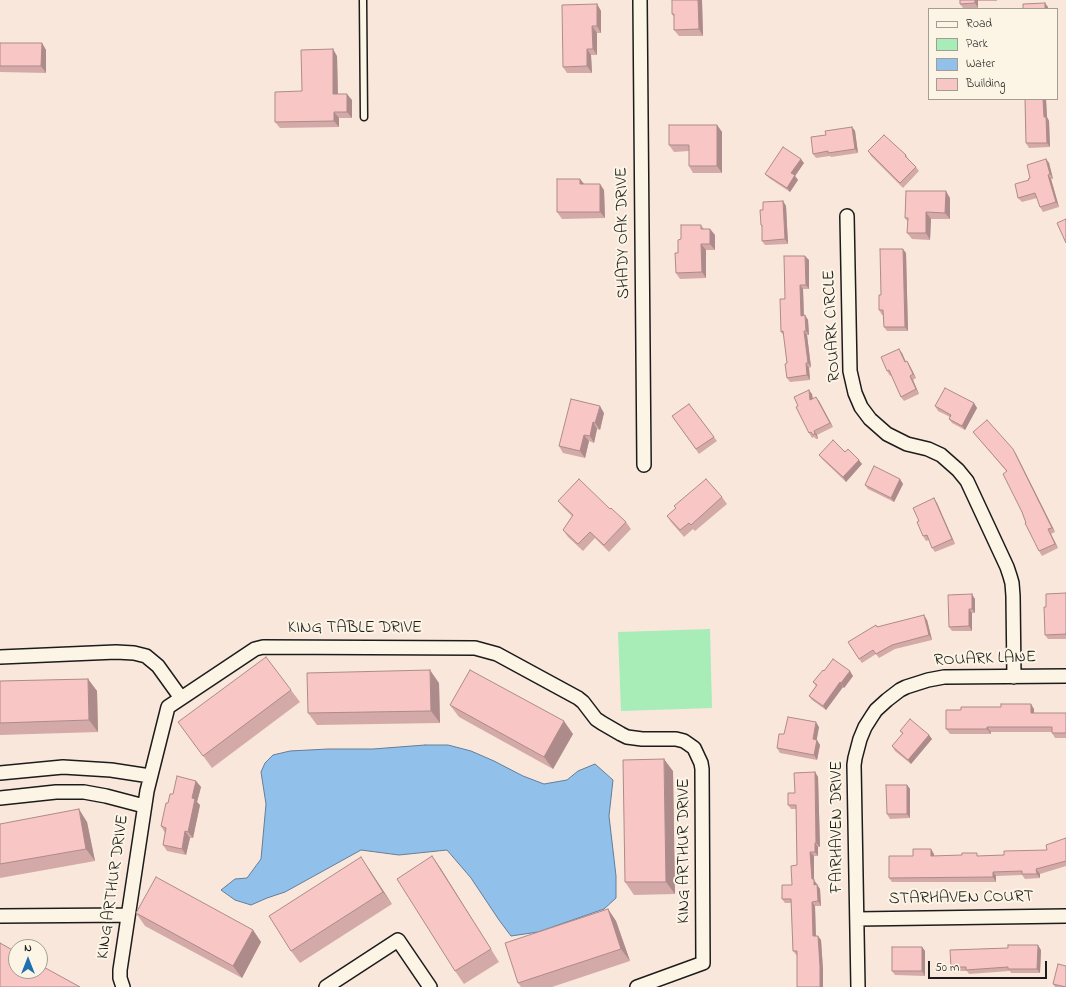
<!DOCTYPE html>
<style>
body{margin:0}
#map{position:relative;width:1066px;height:987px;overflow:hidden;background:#fae7db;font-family:"Indie Flower",sans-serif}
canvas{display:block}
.legend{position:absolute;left:928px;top:8px;width:130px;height:92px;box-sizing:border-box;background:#fcf5e5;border:1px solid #a29e95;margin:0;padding:5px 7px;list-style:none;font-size:12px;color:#1c1c1c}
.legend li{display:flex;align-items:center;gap:8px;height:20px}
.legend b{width:20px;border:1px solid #a29e95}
.north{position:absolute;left:8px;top:939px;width:40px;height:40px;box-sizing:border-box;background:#fcf5e5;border:1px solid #a29e95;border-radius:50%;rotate:0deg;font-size:11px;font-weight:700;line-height:16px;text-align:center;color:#1c1c1c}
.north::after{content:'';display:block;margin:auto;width:14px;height:18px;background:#1f6fb2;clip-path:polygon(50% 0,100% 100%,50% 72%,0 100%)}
.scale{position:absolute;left:928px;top:961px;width:119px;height:18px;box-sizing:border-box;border:2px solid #1c1c1c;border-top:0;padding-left:5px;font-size:12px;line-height:14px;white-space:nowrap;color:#1c1c1c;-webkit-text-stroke:3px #fcf5e5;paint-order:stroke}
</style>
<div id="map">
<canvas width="1066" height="987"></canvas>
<ul class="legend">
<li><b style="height:5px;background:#fcf5e5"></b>Road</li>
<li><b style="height:11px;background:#a8ecb7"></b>Park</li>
<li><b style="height:11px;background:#91c0eb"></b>Water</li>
<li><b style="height:11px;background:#f7c6c5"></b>Building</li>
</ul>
<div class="north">N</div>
<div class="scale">50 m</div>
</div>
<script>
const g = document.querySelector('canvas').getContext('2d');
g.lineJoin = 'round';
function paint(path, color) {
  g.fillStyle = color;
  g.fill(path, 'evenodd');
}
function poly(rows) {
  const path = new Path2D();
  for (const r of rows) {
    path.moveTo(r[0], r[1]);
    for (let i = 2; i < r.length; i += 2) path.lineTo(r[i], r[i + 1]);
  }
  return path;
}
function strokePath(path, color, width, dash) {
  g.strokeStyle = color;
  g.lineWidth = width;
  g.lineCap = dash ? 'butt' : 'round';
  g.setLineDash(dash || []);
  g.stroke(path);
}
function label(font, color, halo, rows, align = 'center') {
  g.font = font + ' "Indie Flower",sans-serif';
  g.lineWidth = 4;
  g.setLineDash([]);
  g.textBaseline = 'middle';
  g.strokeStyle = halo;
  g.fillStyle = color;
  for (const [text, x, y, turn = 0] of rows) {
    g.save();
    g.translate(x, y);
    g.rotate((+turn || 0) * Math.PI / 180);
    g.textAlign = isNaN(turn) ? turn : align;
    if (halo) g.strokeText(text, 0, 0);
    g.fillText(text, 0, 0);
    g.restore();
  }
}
paint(poly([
 [710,629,712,708,621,711,618,632]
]), '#a8ecb7');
const water = poly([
 [425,745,448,745,471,751,494,761,523,776,544,784,567,780,578,771,595,764,613,780,609,816,616,876,616,898,604,909,538,932,511,936,499,920,471,878,447,850,399,855,361,850,285,892,267,898,251,905,235,900,221,890,235,879,247,878,261,859,266,804,261,772,265,763,273,755,290,751,328,749,373,749,425,745]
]);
paint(water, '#91c0eb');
strokePath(water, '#627e98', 1);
const lane = poly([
 [363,0,364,117]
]);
const street = poly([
 [640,0,644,465],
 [847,216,850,371,855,393,861,407,870,419,887,434,907,444,928,449,941,455,958,470,967,481,1007,567,1010,576,1012,583,1013,596,1014,677],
 [0,657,116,652,134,653,146,656,158,666,181,698],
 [0,773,63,767,111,770,150,776],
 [0,798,56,792,84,792,106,796,144,806],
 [0,916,128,915],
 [857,919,1066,916],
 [123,987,120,978,120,970,147,791,168,707,255,649,263,647,475,648,497,654,578,698,583,702,596,719,602,723,621,734,627,737,642,739,676,739,684,741,694,748,701,763,702,769,703,963,637,987],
 [326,987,398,940,430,987],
 [858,987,854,765,855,758,860,739,865,727,872,716,876,710,887,700,900,690,906,687,928,680,944,677,1066,676]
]);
strokePath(lane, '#1c1c1c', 9);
strokePath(street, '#1c1c1c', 16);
strokePath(lane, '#fcf5e5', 6);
strokePath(street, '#fcf5e5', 13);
paint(poly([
 [702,0,703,36,679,36,674,30,674,17,672,14],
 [960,0,997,0,997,1,978,1,978,8,963,8,960,4],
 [597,4,601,11,601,33,597,33,597,55,591,55,592,73,567,73,563,67],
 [0,43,42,43,46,50,46,73,0,72],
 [337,56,338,94,352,100,352,118,339,118,339,127,280,128,275,122,302,91],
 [1025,99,1046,99,1047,117,1049,121,1050,147,1029,148,1026,143],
 [717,125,722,132,722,173,693,173,689,166,689,151,674,152,669,145],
 [852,127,855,131,858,153,831,157,830,156,816,158,813,154,826,135],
 [868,151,906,155,909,160,916,167,919,171,903,188,871,156],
 [1046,159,1049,163,1053,179,1051,179,1059,207,1043,212,1040,207,1037,198,1022,202,1018,198,1029,180],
 [804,163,795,176,798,180,790,192,769,178,765,174],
 [580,179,583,184,604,190,605,218,562,219,557,212],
 [950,198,950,219,931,219,930,240,912,239,907,233,908,222,905,218],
 [783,201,786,206,788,244,765,245,762,241,762,227,761,225,763,210],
 [701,225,704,229,710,229,715,235,715,250,706,250,706,278,680,279,676,273,678,253,681,239],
 [906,253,908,331,887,331,884,327,883,315,882,315,879,310,881,295],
 [809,260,809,289,803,289,804,315,805,315,808,320,809,335,807,335,811,367,809,368,810,380,790,382,787,378,787,363,784,336,781,332,785,299],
 [902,353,906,362,907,361,910,366,916,378,913,380,919,394,904,401,901,397,891,375,890,376,887,371],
 [812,394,813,398,819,401,833,427,817,435,818,439,816,439,814,437,812,438,809,433,798,406],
 [974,403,977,408,965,430,952,423,949,419,950,417,938,411,935,406],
 [689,404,717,441,699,454,672,416],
 [604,413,600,430,597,429,594,443,589,441,585,458,563,453,559,446],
 [973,432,1016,454,1055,532,1051,534,1058,548,1042,556,1039,551,1026,523,1007,472],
 [845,452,862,464,846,482,822,459,819,455],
 [900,479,903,484,894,502,868,489,865,485],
 [722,497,727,504,695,531,693,529,684,537,671,522,667,516,676,508,674,506],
 [934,498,937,503,955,544,935,552,932,548,929,540,926,541,923,536,919,521],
 [558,501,610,509,626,522,631,529,609,552,595,538,583,551,568,537,563,530,572,516,563,507],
 [1066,594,1066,639,1048,639,1045,635],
 [975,599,975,613,972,613,972,631,952,631,949,627],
 [927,620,932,640,895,649,879,658,876,654,862,663,859,659,877,627],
 [824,671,853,676,844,688,843,687,826,710,812,700,809,696,816,686,813,682],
 [88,679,97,691,98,732,0,735,0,681],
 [439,683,440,723,317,725,308,713],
 [291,690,300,702,212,768,178,722],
 [450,705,573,734,553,769,459,717],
 [1034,709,1034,713,1066,713,1066,738,1055,738,1052,733,1052,732,991,732,991,734,950,734,946,729],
 [819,727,816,740,820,745,817,760,780,753,777,748,784,734],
 [900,731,929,735,932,739,911,764,895,751,892,746,903,734],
 [673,771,675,894,634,895,625,882],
 [815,772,818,777,820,847,818,847,818,856,814,856,814,880,820,889,821,906,815,906,816,936,821,940,823,970,823,987,793,951,791,903,785,903,782,899,792,885,797,865,796,809,791,809,788,805,795,793],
 [196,781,201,787,197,802,200,805,193,838,190,838,186,855,167,851,163,845,165,833,161,826,168,803,173,794],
 [907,785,910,789,910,818,890,819,887,814],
 [87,822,95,861,0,878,0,824],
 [1066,838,1066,866,1040,874,1040,878,1025,879,1022,875,996,876,996,882,892,882,889,878,913,856,934,854,934,856,979,856,1004,855,1047,850],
 [432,856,441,869,499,962,464,984,455,971],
 [369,869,392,904,300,963,291,951],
 [608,909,616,921,630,961,552,987,521,987,518,983],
 [136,913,253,930,261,942,242,978,145,926],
 [922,947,925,951,925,976,895,975,892,971],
 [1041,950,1040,973,1011,973,1010,971,969,974,967,971,954,971,951,967],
 [1066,966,1066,987,1055,987,1053,984]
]), '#d4aaa9');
paint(poly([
 [698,0,702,0,703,36,699,29],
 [975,0,978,0,978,8,975,3],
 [1045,3,1048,7,1048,9,1045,9],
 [597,4,601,11,601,33,597,26],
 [592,26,597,33,597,55,593,49],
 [42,43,46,50,46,73,41,66],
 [333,49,337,56,338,100,333,94],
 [587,49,591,55,592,73,587,66],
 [347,94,352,100,352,118,347,112],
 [1043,99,1046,99,1047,117,1049,121,1050,147,1047,143,1044,117],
 [334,112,339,118,339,127,334,121],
 [717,125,722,132,722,173,717,166],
 [852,127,855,131,858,153,855,149],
 [801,159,804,163,795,176,798,180,790,192,787,188,791,173],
 [1046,159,1049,163,1053,179,1050,174],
 [1048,175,1051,179,1059,207,1056,202],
 [580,179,585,185,580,184],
 [600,184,604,190,605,218,600,212],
 [946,191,950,198,950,219,945,213],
 [783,201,786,206,788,244,785,239],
 [926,212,931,219,930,240,926,233],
 [710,229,715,235,715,250,710,244],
 [701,244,706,250,706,278,702,272],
 [903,249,906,253,908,331,905,327],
 [805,256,809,260,809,289,806,285],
 [800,285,803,289,804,320,801,316],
 [805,315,808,320,809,335,806,331],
 [804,331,807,335,811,367,808,363],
 [899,349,902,353,908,367,905,362],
 [907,361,910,366,916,378,913,374],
 [806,363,809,368,810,380,807,375],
 [910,376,913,380,919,394,916,389],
 [809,390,812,394,813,404,810,400],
 [816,397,819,401,833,427,830,423],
 [974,403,977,408,965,430,962,426],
 [600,406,604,413,600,430,595,423],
 [593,422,597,429,594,443,590,436],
 [814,431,817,435,818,439,815,434],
 [584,435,589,441,585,458,580,451],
 [1013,449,1016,454,1055,532,1052,528],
 [859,460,862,464,846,482,843,477],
 [900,479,903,484,894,502,891,498],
 [934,498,937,503,955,544,952,539],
 [1048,529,1051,534,1058,548,1055,544],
 [972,594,975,599,975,613,972,609],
 [969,609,972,613,972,631,969,626],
 [924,615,927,620,932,640,929,635],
 [430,670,439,683,440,723,431,711],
 [850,671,853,676,844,688,841,683],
 [88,679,97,691,98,732,89,720],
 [840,682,843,687,826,710,823,706],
 [1031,704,1034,709,1034,718,1031,713],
 [564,721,573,734,553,769,544,757],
 [816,722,819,727,816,744,813,739],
 [987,727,991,732,991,734,987,729],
 [929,735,932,739,911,764,908,760],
 [817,740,820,745,817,760,814,755],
 [664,759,673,771,675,894,666,882],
 [815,772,818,777,820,847,816,843],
 [196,781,201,787,197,802,200,805,193,838,188,832,192,798],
 [907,785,910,789,910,818,907,814],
 [79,809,87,822,95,861,86,849],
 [185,831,190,838,186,855,182,849],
 [815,843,818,847,818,856,815,852],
 [931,849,934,854,934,860,931,856],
 [810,852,814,856,814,880,820,889,821,906,818,901,812,879],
 [432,856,441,869,499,962,491,949],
 [361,857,369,869,392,904,383,892],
 [1036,869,1040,874,1040,878,1037,874],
 [993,872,996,876,996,882,993,877],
 [812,902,815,906,816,941,813,936],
 [608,909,616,921,630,961,621,949],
 [253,930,261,942,242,978,233,966],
 [818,936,821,940,823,970,823,987,820,987],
 [1038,945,1041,950,1040,973,1037,969],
 [922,947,925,951,925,976,922,971]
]), '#ad8b8a');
const building = poly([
 [672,0,698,0,699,29,674,30,674,14,672,14,672,0],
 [960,0,975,0,975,3,960,4,960,0],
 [1045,3,1045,9,1023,9,1023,4,1045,3],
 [597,4,597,26,592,26,593,49,587,49,587,66,563,67,562,5,597,4],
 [0,43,42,43,41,66,0,66,0,43],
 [333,49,333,94,347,94,347,112,334,112,334,121,275,122,275,92,302,91,301,50,333,49],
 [1025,99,1043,99,1044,117,1046,117,1047,143,1026,143,1025,99],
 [669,125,717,125,717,166,689,166,689,145,669,145,669,125],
 [852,127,855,149,828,153,828,151,813,154,811,137,826,135,825,131,852,127],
 [884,135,906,155,905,156,916,167,900,183,868,151,884,135],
 [783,147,801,159,791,173,795,175,787,188,765,174,783,147],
 [1046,159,1050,174,1048,175,1056,202,1040,207,1035,193,1018,198,1015,184,1029,180,1028,179,1030,178,1027,165,1046,159],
 [557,179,580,179,580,184,600,184,600,212,557,212,557,179],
 [906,191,946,191,945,213,926,212,926,233,907,233,908,218,905,218,906,191],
 [783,201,785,239,762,241,762,225,761,225,760,210,763,210,763,202,783,201],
 [1066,219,1066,243,1057,223,1066,219],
 [681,225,701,225,701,229,710,229,710,244,701,244,702,272,676,273,675,253,678,253,678,240,681,239,681,225],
 [880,249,903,249,905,327,884,327,883,310,879,310,879,295,881,295,880,249],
 [784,256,805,256,806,285,800,285,801,316,805,315,806,331,804,331,808,363,806,363,807,375,787,378,785,364,787,363,783,331,781,332,780,299,785,299,784,256],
 [899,349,905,362,907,361,913,374,910,376,916,389,901,397,889,370,887,371,881,357,899,349],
 [945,388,974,403,962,426,949,419,951,415,935,406,945,388],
 [809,390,810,400,816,397,830,423,814,431,815,434,813,435,811,432,809,433,796,407,798,406,794,397,809,390],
 [571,399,600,406,595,423,593,422,590,436,584,435,580,451,559,446,571,399],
 [689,404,714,437,696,449,672,416,689,404],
 [987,420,1013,449,1052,528,1048,529,1055,544,1039,551,1025,523,1026,523,1022,512,1003,474,1007,471,973,432,987,420],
 [833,440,845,452,848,449,859,460,843,477,819,455,833,440],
 [874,466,900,479,891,498,865,485,874,466],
 [579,479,610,509,611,508,626,522,604,545,590,532,578,544,563,530,573,515,558,501,579,479],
 [706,479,722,497,691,525,689,523,680,530,667,516,676,508,674,506,706,479],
 [934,498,952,539,932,548,927,535,923,536,917,522,919,521,913,508,934,498],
 [1066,593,1066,634,1045,635,1044,607,1046,607,1046,594,1066,593],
 [972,594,972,609,969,609,969,626,949,627,948,595,972,594],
 [924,615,929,635,892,645,876,654,873,650,859,659,848,642,876,625,877,627,924,615],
 [266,657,291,690,203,756,178,722,266,657],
 [833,659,850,671,841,683,840,682,823,706,809,696,817,685,813,682,823,670,824,671,833,659],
 [430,670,431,711,308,713,307,673,430,670],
 [470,670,564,721,544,757,450,705,470,670],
 [88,679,89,720,0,723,0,681,88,679],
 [1001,704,1031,704,1031,713,1066,713,1066,733,1052,733,1052,727,987,727,987,729,946,729,946,710,961,710,961,707,1001,707,1001,704],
 [788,717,816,722,813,739,817,740,814,755,777,748,779,734,784,734,788,717],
 [910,719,929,735,908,760,892,746,903,733,900,731,910,719],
 [664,759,666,882,625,882,623,760,664,759],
 [815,772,816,843,815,843,815,852,810,852,812,879,814,879,814,885,817,884,818,901,812,902,813,936,818,936,820,966,820,987,797,987,797,951,793,951,791,899,782,899,782,885,792,885,791,866,797,865,796,805,788,805,788,793,795,793,794,773,815,772],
 [177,776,196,781,192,798,195,799,188,832,185,831,182,849,163,845,166,828,161,826,166,803,168,803,170,794,173,794,177,776],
 [886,785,907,785,907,814,887,814,886,785],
 [79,809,86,849,0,864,0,824,79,809],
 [1066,838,1066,861,1036,869,1037,874,1022,874,1022,871,993,872,993,877,889,878,889,856,913,856,913,849,931,849,931,856,962,855,962,853,977,853,977,856,1004,855,1004,851,1047,850,1046,845,1066,838],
 [432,856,491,949,455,971,397,879,432,856],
 [361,857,383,892,291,951,269,916,361,857],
 [156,877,253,930,233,966,136,913,156,877],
 [608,909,621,949,518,983,505,943,608,909],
 [0,943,16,952,16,971,40,971,40,965,80,987,0,987,0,943],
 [1008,945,1038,945,1037,969,1008,969,1008,967,966,970,966,967,951,967,950,950,1008,948,1008,945],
 [892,947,922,947,922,971,892,971,892,947],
 [1058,964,1066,966,1066,987,1053,984,1058,964]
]);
paint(building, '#f7c6c5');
strokePath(building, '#ad8b8a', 1);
label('17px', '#1c1c1c', '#fcf5e5', [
 ["SHADY OAK DRIVE",624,233,-91],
 ["ROUARK CIRCLE",833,326,-93],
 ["KING TABLE DRIVE",355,629],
 ["ROUARK LANE",985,660,-2],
 ["FAIRHAVEN DRIVE",838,827,-90],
 ["KING ARTHUR DRIVE",685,851,-90],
 ["KING ARTHUR DRIVE",114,887,-82],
 ["STARHAVEN COURT",961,899,-1]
]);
</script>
